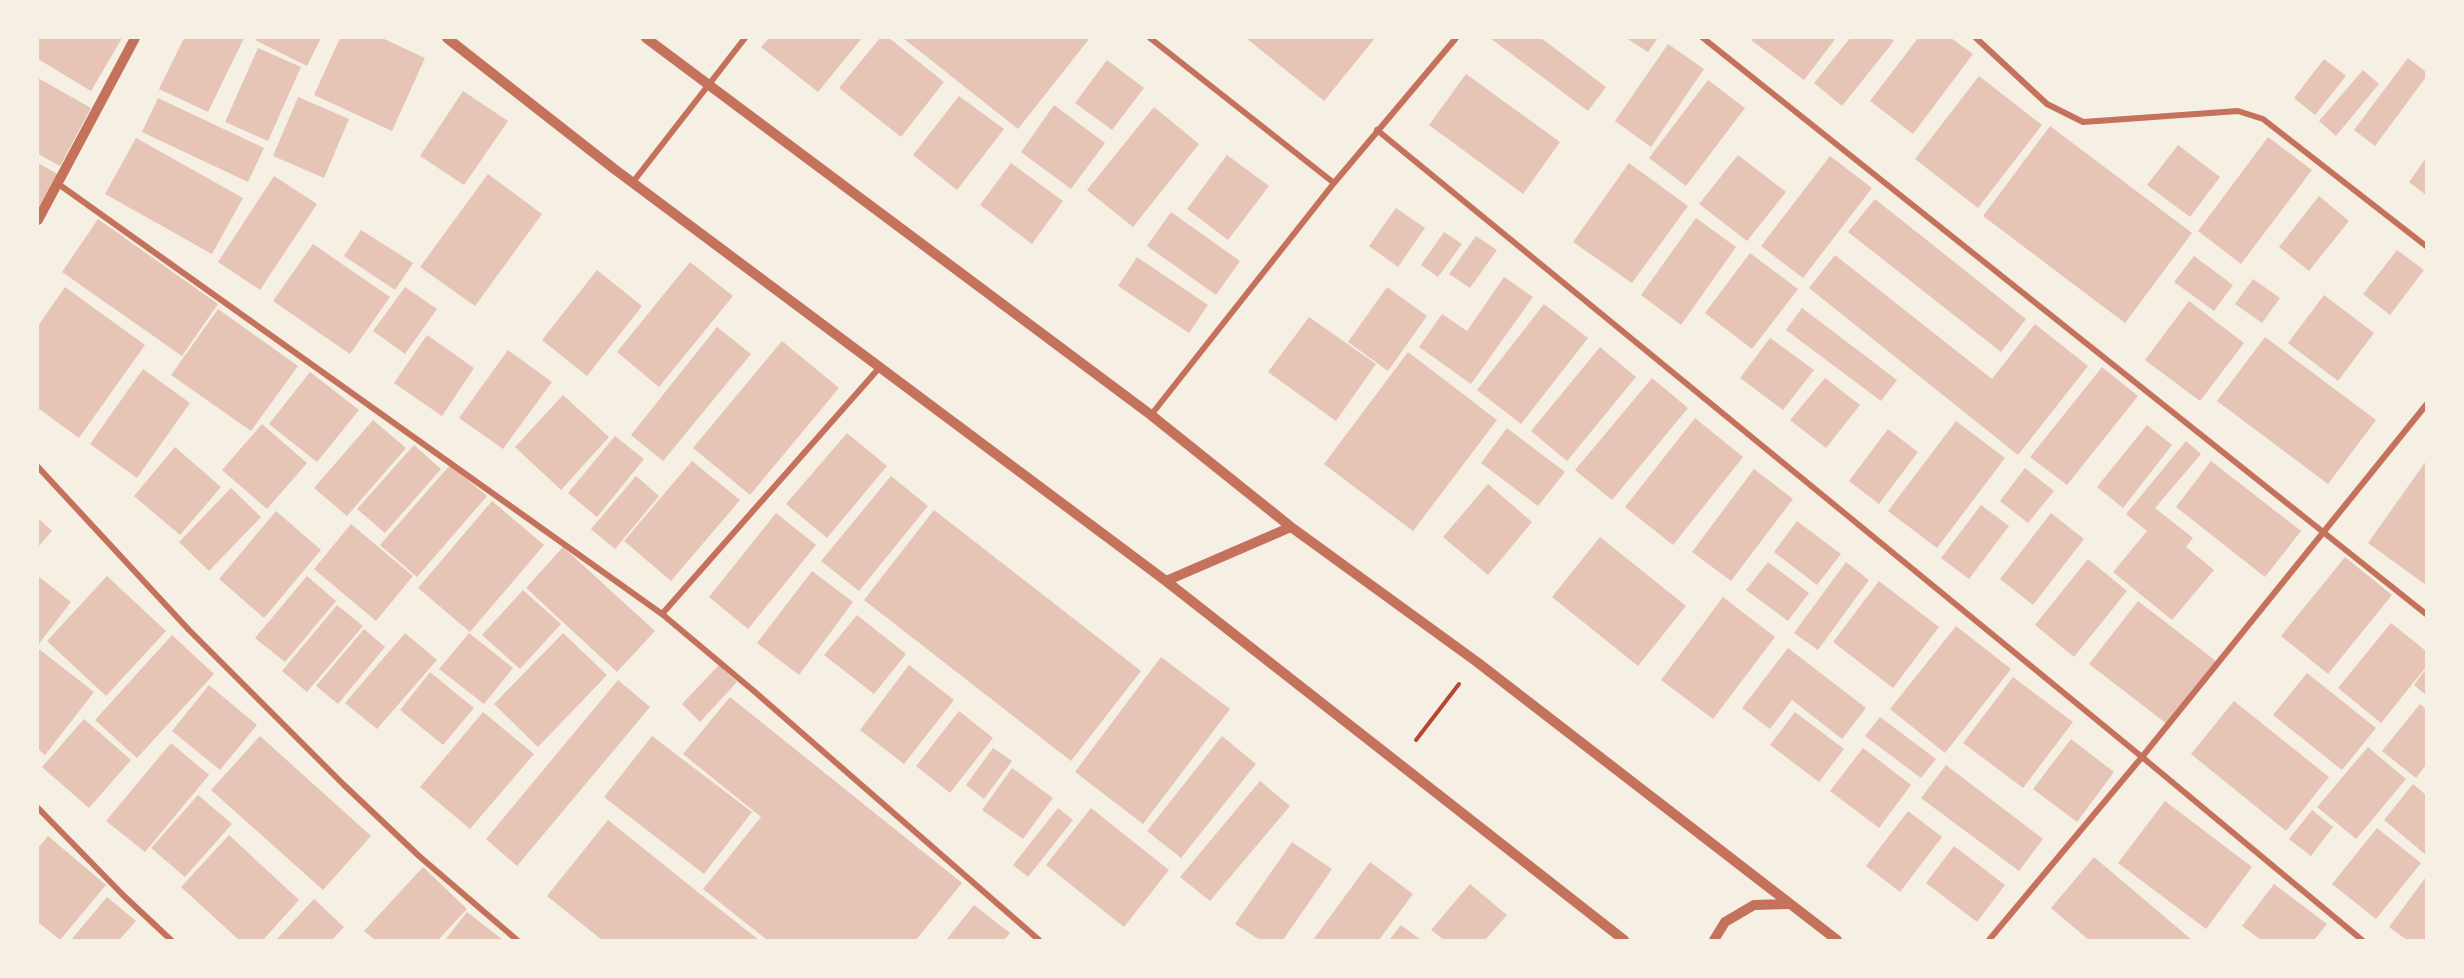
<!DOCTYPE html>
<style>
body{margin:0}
#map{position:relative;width:2464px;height:978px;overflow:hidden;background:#f6efe4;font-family:"IBM Plex Serif",serif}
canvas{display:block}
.frame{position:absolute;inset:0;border:39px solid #f6efe4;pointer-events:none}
</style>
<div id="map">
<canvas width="2464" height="978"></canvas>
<div class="frame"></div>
</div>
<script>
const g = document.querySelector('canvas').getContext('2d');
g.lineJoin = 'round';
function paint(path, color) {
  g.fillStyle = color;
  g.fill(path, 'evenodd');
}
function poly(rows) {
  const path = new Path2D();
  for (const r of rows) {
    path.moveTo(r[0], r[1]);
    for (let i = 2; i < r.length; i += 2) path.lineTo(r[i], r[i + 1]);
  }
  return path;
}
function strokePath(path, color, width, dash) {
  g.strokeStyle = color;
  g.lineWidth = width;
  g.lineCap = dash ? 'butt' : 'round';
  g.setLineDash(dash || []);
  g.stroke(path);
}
paint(poly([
 [38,38,122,38,91,91,38,59],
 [184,38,244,38,208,112,159,89],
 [256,38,321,38,307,66,255,40],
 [340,38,382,38,425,58,392,131,314,95],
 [769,38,862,38,818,92,761,47],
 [880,38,889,38,944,82,901,137,839,88],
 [903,38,1087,38,1089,39,1018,129],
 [1246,38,1375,38,1324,101],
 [1490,38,1541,38,1606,87,1588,111],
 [1626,38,1658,38,1648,52],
 [1753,38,1836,38,1804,80,1751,40],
 [1850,38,1890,38,1894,41,1842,106,1814,83],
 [1918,38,1951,38,1973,54,1913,134,1870,101],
 [1668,44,1704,69,1651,147,1615,121],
 [258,48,301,67,268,141,225,122],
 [2408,58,2426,72,2426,77,2375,146,2354,130],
 [2324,59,2346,76,2315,115,2294,98],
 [1107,60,1144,88,1112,130,1075,103],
 [2363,70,2379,84,2336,136,2319,121],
 [1466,74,1560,142,1523,194,1429,125],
 [1979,76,2042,125,1978,208,1915,159],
 [38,78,91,108,60,166,38,154],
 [1708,80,1745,108,1686,186,1649,158],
 [463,91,508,121,464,185,420,156],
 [959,96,1004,129,957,190,913,155],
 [298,97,349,119,324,178,273,156],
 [158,98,264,148,248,182,142,132],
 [1054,105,1105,143,1071,189,1021,152],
 [1154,107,1199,144,1133,227,1087,190],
 [2050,126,2192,233,2125,323,1983,216],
 [2268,137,2312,170,2241,264,2198,231],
 [136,138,243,198,212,254,105,194],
 [2178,145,2220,177,2190,217,2147,185],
 [1227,155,1269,186,1228,240,1187,209],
 [1738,155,1786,192,1747,241,1699,204],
 [1830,156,1872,188,1803,278,1761,246],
 [2426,158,2426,195,2409,182],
 [38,163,59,175,38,215],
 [1011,163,1063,201,1032,244,980,205],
 [1629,163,1688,206,1632,283,1573,242],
 [488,174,542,214,475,306,420,267],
 [274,176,317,204,260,290,218,262],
 [2319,196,2349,221,2309,271,2279,247],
 [1875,199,2026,319,2001,352,1848,232],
 [1396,208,1425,228,1398,267,1369,246],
 [1171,212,1240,261,1216,295,1147,246],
 [1696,218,1736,247,1681,325,1641,295],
 [98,219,218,304,182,356,62,272],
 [361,230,413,263,395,290,344,256],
 [1444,232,1462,244,1438,277,1421,265],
 [1476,236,1497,250,1470,288,1449,274],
 [313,244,390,297,350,354,273,301],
 [2397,250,2424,270,2390,315,2363,294],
 [1750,253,1798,289,1752,349,1705,313],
 [1835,255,1992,379,2035,324,2088,366,2018,455,1809,288],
 [2194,256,2233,285,2214,311,2174,282],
 [1137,257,1208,305,1189,333,1118,286],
 [690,262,733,296,659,387,617,352],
 [597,270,642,306,587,376,542,340],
 [1504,277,1533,297,1471,384,1419,347,1442,314,1467,331],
 [2253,279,2280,298,2262,323,2235,304],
 [65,287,145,345,79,438,38,408,38,326],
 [405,287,437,309,405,354,373,331],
 [1387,287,1427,316,1388,371,1348,342],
 [2324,295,2374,333,2338,381,2288,343],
 [2189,301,2244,343,2200,401,2145,360],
 [1544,304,1588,338,1521,424,1477,390],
 [1802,308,1897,380,1881,401,1786,330],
 [218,309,298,366,251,431,171,375],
 [1309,317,1376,364,1336,421,1268,372],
 [717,327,751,354,663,461,631,435],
 [427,335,474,368,442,416,394,383],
 [2265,337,2376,420,2328,484,2217,401],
 [1770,338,1814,370,1783,410,1740,378],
 [782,341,839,388,750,495,693,448],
 [1600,347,1636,377,1567,461,1531,431],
 [508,350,552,382,503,449,459,418],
 [1408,352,1497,420,1413,531,1324,464],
 [2102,367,2138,396,2067,485,2030,457],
 [143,369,190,403,137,478,90,444],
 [310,372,359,410,317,462,269,424],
 [1652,378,1688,408,1612,500,1575,470],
 [1825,378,1860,405,1826,448,1790,420],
 [563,395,609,437,561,490,515,447],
 [1695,418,1743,457,1673,545,1625,507],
 [373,420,406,448,347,516,314,488],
 [1956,421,2005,458,1937,548,1888,511],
 [262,424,307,463,267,509,222,470],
 [2147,425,2172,445,2123,508,2097,487],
 [1507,428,1565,472,1538,506,1481,463],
 [1888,429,1918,452,1879,504,1849,481],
 [847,433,887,466,827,538,786,504],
 [615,436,644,459,597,517,568,493],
 [2186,441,2201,454,2155,508,2193,538,2186,547,2214,570,2172,620,2113,572,2147,531,2126,514],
 [414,445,441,469,385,533,357,509],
 [175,447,221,487,180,535,134,496],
 [692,461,740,500,671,581,624,541],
 [2211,461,2301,531,2265,577,2176,507],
 [2426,461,2426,585,2368,543],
 [450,465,487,496,417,577,380,545],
 [2025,468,2054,491,2028,523,2000,501],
 [1754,469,1793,499,1731,581,1692,552],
 [636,476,659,496,615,549,591,529],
 [891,476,928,506,859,591,821,561],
 [1488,484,1532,522,1488,575,1443,537],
 [231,488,261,517,209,571,179,542],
 [492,501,544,545,470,632,418,588],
 [1981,505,2009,526,1969,579,1941,558],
 [934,510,1141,671,1071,761,864,600],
 [276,511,321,550,264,618,219,579],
 [776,513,816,545,748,629,709,597],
 [2051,513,2084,539,2033,605,2000,579],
 [38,518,52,531,38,547],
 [1797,521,1841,554,1817,585,1774,552],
 [351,524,413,576,376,621,314,569],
 [1600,537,1686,606,1638,666,1552,597],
 [563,547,655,631,617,672,526,588],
 [2345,557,2392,595,2328,674,2281,636],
 [2088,559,2127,591,2074,657,2035,625],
 [1768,562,1809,593,1788,621,1746,590],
 [1846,562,1869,580,1818,650,1794,633],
 [812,571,853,602,799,675,757,643],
 [38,576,71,602,38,645],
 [107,576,166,631,106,696,47,641],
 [307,576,336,601,285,662,255,638],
 [1879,581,1939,627,1893,688,1833,642],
 [523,590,561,624,520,669,482,635],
 [1723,597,1775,637,1713,719,1661,680],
 [2138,601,2216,661,2167,724,2089,664],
 [337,605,363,626,307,692,282,671],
 [857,615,906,654,874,694,824,655],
 [2391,623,2426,651,2426,667,2381,723,2338,688],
 [1956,626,2011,669,1945,753,1890,709],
 [364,629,385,647,338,704,316,686],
 [405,633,437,660,377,729,345,703],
 [469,633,513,668,484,704,439,669],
 [563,633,607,675,538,747,494,704],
 [172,635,214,674,137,758,95,720],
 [1788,648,1866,708,1842,739,1792,700,1770,729,1742,708],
 [39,649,94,692,45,755,38,749],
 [1161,657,1230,709,1143,824,1075,772],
 [719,665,737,682,700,722,682,704],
 [909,665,954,700,904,764,860,730],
 [2426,669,2426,695,2414,685],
 [430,672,474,708,443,745,400,710],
 [2307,673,2376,728,2342,770,2273,715],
 [2013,677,2073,722,2023,788,1963,743],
 [618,680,650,707,517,866,486,839],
 [209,685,257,725,220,770,172,731],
 [730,697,962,883,916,940,767,940,703,889,761,817,683,754],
 [2234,701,2329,777,2286,831,2191,754],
 [2420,704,2426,709,2426,765,2416,778,2382,751],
 [959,711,993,738,950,793,916,766],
 [483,712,534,754,470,829,420,787],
 [1795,712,1844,749,1819,782,1770,745],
 [1880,717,1936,759,1921,778,1865,736],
 [84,719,131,760,89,808,42,767],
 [260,736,371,836,323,890,211,790],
 [652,736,752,812,704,874,604,797],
 [1222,736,1256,764,1181,858,1147,831],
 [2071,739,2114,772,2077,822,2033,789],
 [171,743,209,775,145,852,106,821],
 [2368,747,2406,779,2356,839,2317,807],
 [993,748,1012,761,984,799,966,785],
 [1863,748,1911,785,1879,828,1830,791],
 [1946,765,2043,839,2019,871,1921,798],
 [1012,768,1053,798,1023,839,982,810],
 [1260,781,1290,806,1210,901,1180,877],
 [2413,784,2426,795,2426,855,2384,820],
 [198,795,232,824,185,877,151,848],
 [2165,801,2252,867,2206,929,2118,863],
 [1058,808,1073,820,1028,877,1013,865],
 [1091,808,1169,870,1124,927,1046,865],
 [2312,810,2333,827,2311,856,2289,839],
 [1908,811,1942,837,1900,892,1866,866],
 [608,820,699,893,759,940,602,940,547,896],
 [2377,828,2421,863,2376,919,2332,884],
 [229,835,299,900,263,940,239,940,181,887],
 [48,836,106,885,60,940,38,922,38,848],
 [1292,842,1332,869,1283,940,1260,940,1235,924],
 [1954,846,2005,885,1977,922,1926,883],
 [2094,857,2192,940,2089,940,2051,908],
 [1370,862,1413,894,1379,940,1313,940],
 [423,867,467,909,438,940,375,940,364,931],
 [2426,877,2426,940,2407,940,2389,927],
 [1470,884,1507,915,1485,940,1444,940,1431,930],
 [2274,884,2327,924,2314,940,2261,940,2242,926],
 [107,897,136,921,119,940,71,940],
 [314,899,344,927,332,940,276,940],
 [974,905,1010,933,1004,940,946,940],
 [467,912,503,940,445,940],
 [1401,925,1421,940,1389,940]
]), '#e6c5b7');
strokePath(poly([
 [1416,740,1459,684]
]), '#b5482f', 4);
strokePath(poly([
 [1150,38,1334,183],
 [1703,38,2426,614],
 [1976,38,2047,104,2083,122,2238,111,2263,119,2426,246],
 [1377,130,2142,757,2362,940],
 [633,182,745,38],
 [57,183,662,614,755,692,1039,940],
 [1151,415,1334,183,1456,38],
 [38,467,189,630,344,785,419,856,517,940],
 [662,614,880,367],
 [38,808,124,896,171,940],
 [1989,940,2142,757,2426,405]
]), '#c5725c', 6);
strokePath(poly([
 [447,38,613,168,1166,581,1624,940],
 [646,38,1151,415,1291,527,1477,662,1837,940],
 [38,220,135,38],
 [1166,581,1291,527],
 [1714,940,1725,922,1754,905,1788,904]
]), '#c5725c', 10);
</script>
